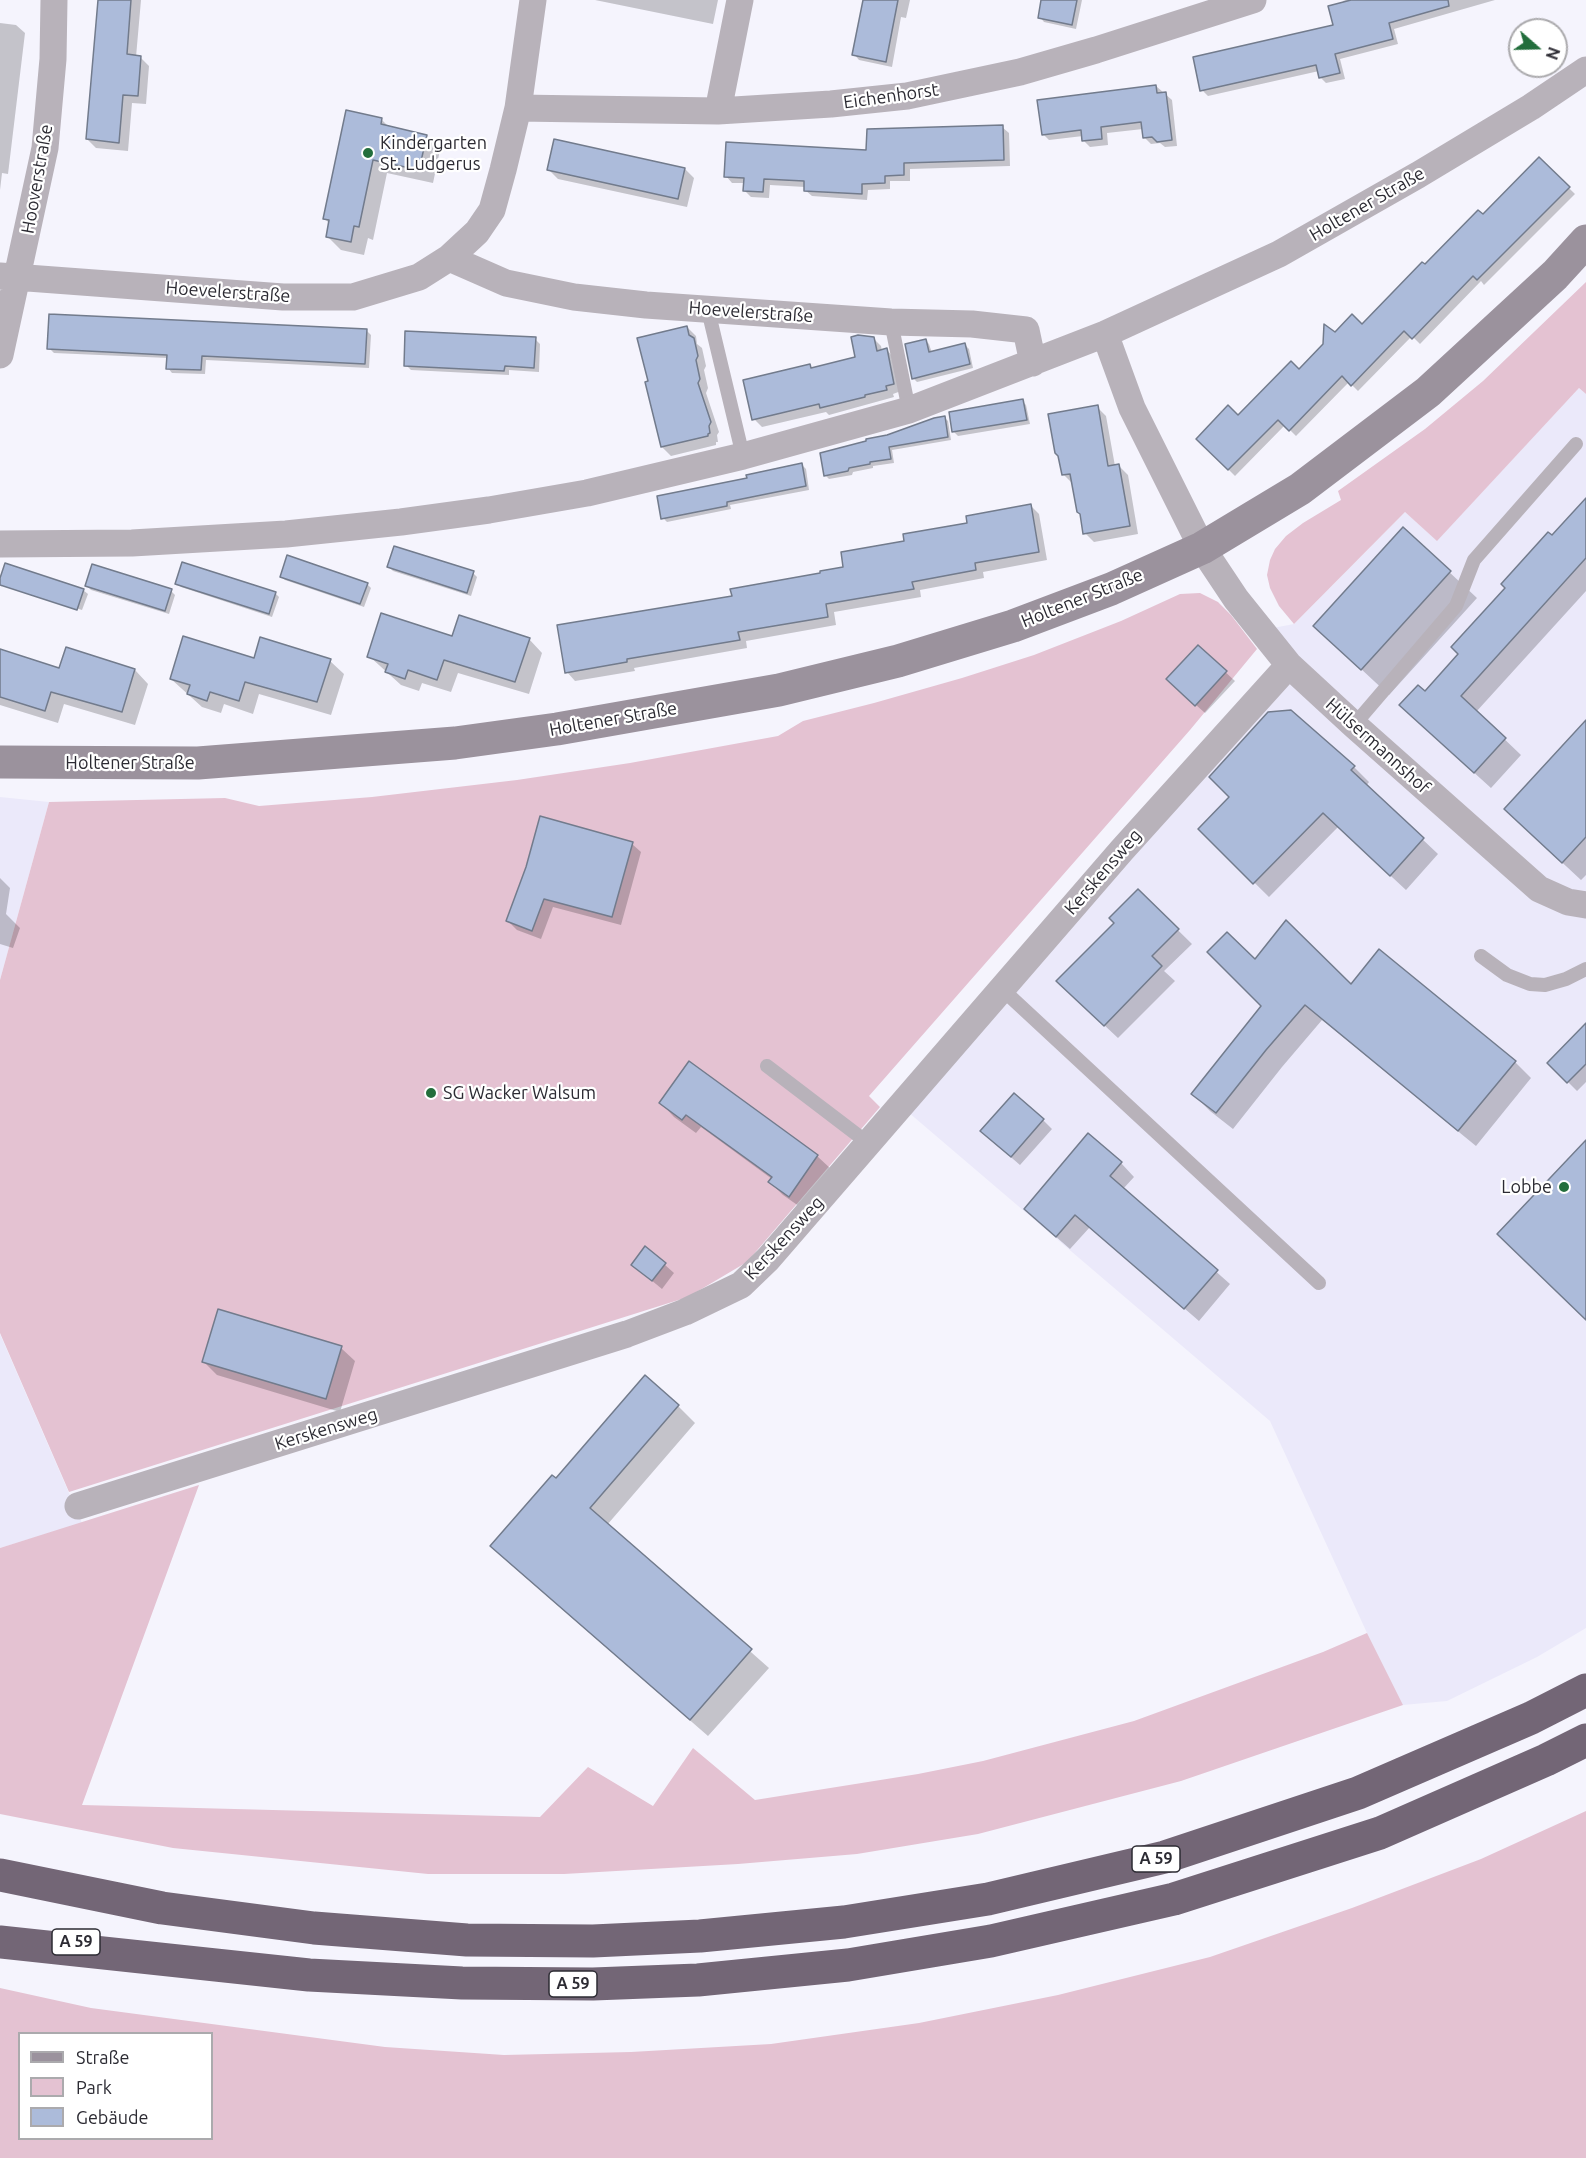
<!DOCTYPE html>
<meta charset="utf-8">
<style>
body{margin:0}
#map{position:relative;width:1586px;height:2158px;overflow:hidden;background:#f5f4fd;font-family:Ubuntu,sans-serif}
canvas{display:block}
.legend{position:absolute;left:18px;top:2032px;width:195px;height:108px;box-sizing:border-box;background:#fff;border:2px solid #abaaad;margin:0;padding:8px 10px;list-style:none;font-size:18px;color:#2c2b33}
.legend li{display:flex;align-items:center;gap:12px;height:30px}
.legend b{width:30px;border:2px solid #abaaad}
.north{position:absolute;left:1508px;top:18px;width:60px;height:60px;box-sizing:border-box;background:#fff;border:2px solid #abaaad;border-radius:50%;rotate:110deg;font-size:16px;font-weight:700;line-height:24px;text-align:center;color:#2c2b33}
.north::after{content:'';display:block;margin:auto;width:21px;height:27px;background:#236e3c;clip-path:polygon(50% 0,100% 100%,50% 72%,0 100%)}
</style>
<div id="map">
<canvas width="1586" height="2158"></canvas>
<ul class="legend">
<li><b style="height:8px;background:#9b929d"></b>Straße</li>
<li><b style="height:16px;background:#e4c2d2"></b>Park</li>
<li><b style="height:16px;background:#acbbda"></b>Gebäude</li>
</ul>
<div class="north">N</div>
</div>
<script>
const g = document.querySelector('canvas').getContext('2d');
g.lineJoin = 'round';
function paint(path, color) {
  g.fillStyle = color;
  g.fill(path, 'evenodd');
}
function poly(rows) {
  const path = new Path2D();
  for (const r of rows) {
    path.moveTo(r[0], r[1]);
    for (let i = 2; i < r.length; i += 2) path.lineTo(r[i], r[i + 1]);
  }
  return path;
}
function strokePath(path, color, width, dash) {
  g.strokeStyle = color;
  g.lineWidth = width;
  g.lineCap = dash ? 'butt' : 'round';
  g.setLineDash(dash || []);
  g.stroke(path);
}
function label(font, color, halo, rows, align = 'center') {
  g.font = font + ' Ubuntu,sans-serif';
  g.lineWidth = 4.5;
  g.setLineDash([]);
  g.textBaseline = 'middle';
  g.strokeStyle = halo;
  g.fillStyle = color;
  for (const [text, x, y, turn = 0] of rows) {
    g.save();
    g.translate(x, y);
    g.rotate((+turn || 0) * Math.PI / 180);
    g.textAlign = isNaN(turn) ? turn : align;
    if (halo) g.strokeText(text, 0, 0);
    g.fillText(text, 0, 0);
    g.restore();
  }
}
paint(poly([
 [1579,388,1586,394,1586,1628,1537,1657,1447,1701,1403,1705,1367,1633,1270,1421,901,1106,1271,666,1273,628,1294,624,1405,512,1437,540],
 [0,797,49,802,0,980],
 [0,1334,82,1523,0,1548]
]), '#ebe9fa');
paint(poly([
 [1586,282,1586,394,1579,388,1437,541,1405,512,1294,624,1279,606,1270,588,1267,575,1270,560,1275,549,1286,536,1303,523,1341,500,1338,491,1425,429,1483,381],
 [1200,593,1218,602,1231,615,1257,649,1190,730,869,1096,880,1107,747,1262,688,1297,69,1492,0,1333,0,980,49,802,225,798,259,806,372,797,517,780,630,763,778,736,803,721,874,703,962,678,1034,655,1121,621,1180,594],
 [199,1485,82,1805,540,1817,588,1767,653,1806,693,1748,755,1800,918,1774,983,1761,1134,1721,1323,1652,1367,1633,1403,1705,1181,1781,978,1834,857,1854,738,1864,564,1874,428,1874,173,1848,0,1814,0,1548],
 [1586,1811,1586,2158,0,2158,0,1988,91,2008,385,2047,504,2055,631,2052,771,2044,919,2023,1058,1995,1210,1957,1352,1908,1481,1859],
 [20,2034,212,2034,212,2138,20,2138]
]), '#e4c2d2');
paint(poly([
 [99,0,141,0,136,57,140,57,149,66,146,104,132,103,128,151,96,148,87,139],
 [595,0,718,0,713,24],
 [865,0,910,0,906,18,901,17,892,67,859,60,854,54],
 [1043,0,1082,0,1076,29,1044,22,1040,17],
 [1346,0,1495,0,1394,29,1398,44,1340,59,1345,79,1326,83,1320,77,1319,71,1208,96,1202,90,1334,26,1343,1],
 [0,23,16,25,25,33,8,174,2,173,0,190],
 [1156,86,1172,100,1177,146,1165,147,1160,143,1151,144,1145,138,1143,129,1107,133,1108,145,1090,147,1084,141,1083,136,1049,140,1043,134],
 [381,119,390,128,426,136,440,150,433,183,387,173,373,240,368,238,364,255,341,250,327,236,330,224,325,219],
 [1002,127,1009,133,1010,166,910,169,910,181,890,181,890,189,868,190,867,200,812,196,805,190,805,187,770,185,769,198,751,197,745,191,745,183,732,183,726,176],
 [1539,159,1575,194,1484,285,1481,281,1420,344,1412,336,1358,391,1349,382,1296,436,1285,425,1235,476,1198,439,1238,417,1299,371,1335,334,1362,326,1425,267,1483,216],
 [685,169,694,178,687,207,558,179,549,170],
 [687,327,696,336,697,344,702,348,706,366,704,370,708,388,706,393,719,432,717,435,718,442,716,442,716,445,671,456,662,447],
 [366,330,371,335,369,368,206,360,205,374,172,373,168,368,168,358,54,353,49,348],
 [873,338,881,346,882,351,887,350,894,358,901,391,893,394,894,397,829,415,826,412,762,427,754,419,810,366,813,369,857,358],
 [535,339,540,344,539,372,509,370,509,375,411,370,406,365],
 [925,340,929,344,932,353,965,345,969,349,973,368,917,382,913,378],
 [1022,401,1026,405,1030,424,958,436,954,432],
 [1097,407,1106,416,1115,466,1119,466,1128,475,1138,534,1094,542,1085,533,1082,515,1072,483,1063,474],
 [944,417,948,421,951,440,892,450,894,463,873,466,873,468,853,472,852,475,829,479,825,475,887,437],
 [802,465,806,469,809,490,730,505,731,509,667,522,663,518,749,480],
 [1586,500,1586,591,1476,712,1521,755,1491,788,1417,721,1425,693,1460,655,1507,588],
 [1031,506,1039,514,1047,560,983,572,984,578,920,590,921,597,834,612,836,625,746,641,747,648,634,668,635,671,575,681,567,672,733,598,845,569,906,543],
 [1403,529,1477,598,1389,695,1315,626],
 [389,567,473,573,477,577,471,596,393,571],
 [281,576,367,584,371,588,364,607,285,580],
 [0,583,83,590,88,594,82,610,2,584,2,587],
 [177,583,275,593,279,597,272,617,181,587],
 [87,586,171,591,175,595,169,614,91,590],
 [453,638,529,639,542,653,529,694,458,673,451,692,422,683,419,691,401,685,369,656],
 [1198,647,1235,681,1205,713,1177,688],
 [0,651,60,670,135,670,148,684,135,725,64,704,58,723,0,705],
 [255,660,330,661,344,674,331,715,259,694,253,714,224,704,221,713,202,707,171,679],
 [1290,712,1354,767,1369,782,1366,786,1438,854,1406,890,1338,827,1269,897,1200,829,1231,797],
 [1586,722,1586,875,1581,880,1524,827],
 [632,844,641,852,621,925,553,907,541,939,517,930,508,921,527,868],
 [0,878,10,888,6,914,20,928,13,948,0,944],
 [1138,891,1192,944,1164,971,1175,981,1118,1038,1072,995],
 [1255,961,1351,986,1515,1062,1531,1078,1476,1146,1322,1020,1282,1067,1233,1129,1210,1111,1193,1094,1263,1006],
 [1586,1025,1586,1082,1577,1091,1549,1063],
 [661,1103,817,1156,831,1169,803,1209,783,1195,770,1182,772,1179,701,1127,696,1133,674,1117],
 [1043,1120,1052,1129,1020,1165,991,1140],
 [1121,1163,1134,1177,1123,1189,1230,1284,1199,1321,1090,1227,1070,1249,1039,1222],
 [646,1248,674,1273,662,1289,633,1265],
 [341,1348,355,1361,340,1412,217,1375,204,1362],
 [678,1406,695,1423,607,1525,769,1668,708,1736,509,1563,492,1546,556,1480]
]), '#0003');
const building = poly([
 [98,0,131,0,127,54,141,56,138,96,123,95,119,143,86,139,98,0],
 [863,0,898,0,886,62,852,55,863,0],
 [1041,0,1077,0,1072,25,1038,18,1041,0],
 [1351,0,1448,0,1449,6,1389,23,1393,39,1335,54,1340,73,1319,78,1316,65,1200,91,1193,57,1333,25,1328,6,1351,0],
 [1156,85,1157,93,1166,92,1172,140,1157,142,1152,137,1143,138,1141,122,1101,127,1102,139,1082,141,1081,130,1042,135,1037,100,1156,85],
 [346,110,382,118,381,124,427,135,419,170,373,160,359,227,354,226,351,242,326,237,329,220,323,219,346,110],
 [1003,125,1004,160,904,163,904,175,885,176,885,183,862,184,862,194,804,191,804,181,764,179,763,192,743,191,744,178,724,177,726,142,866,150,867,129,1003,125],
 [554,139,685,168,678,199,547,170,554,139],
 [1539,157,1570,187,1477,280,1473,276,1412,339,1404,331,1351,386,1342,376,1289,431,1278,420,1228,470,1196,439,1228,405,1238,415,1291,361,1299,369,1323,344,1324,324,1335,332,1352,314,1362,324,1422,262,1425,264,1478,210,1483,214,1539,157],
 [49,314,367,329,365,364,202,356,201,370,166,369,167,355,47,349,49,314],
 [687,326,689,335,694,338,698,356,696,360,700,379,698,383,711,422,709,426,710,433,708,434,708,436,661,447,645,382,648,381,637,338,687,326],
 [405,331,536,337,534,368,505,366,504,371,404,366,405,331],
 [858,335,874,337,877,351,887,348,894,384,886,386,887,390,865,395,865,397,820,408,819,404,752,420,743,380,810,364,811,368,855,357,851,337,858,335],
 [926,339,929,352,965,343,970,364,912,379,905,344,926,339],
 [1023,399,1027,420,952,432,949,412,1023,399],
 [1098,405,1108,466,1119,464,1130,526,1083,534,1080,514,1077,512,1070,474,1062,475,1058,456,1055,453,1048,414,1098,405],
 [945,416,948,437,889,447,891,459,870,462,870,464,849,468,848,471,824,476,820,453,866,441,866,439,887,435,934,418,945,416],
 [802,463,806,486,727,502,727,506,661,519,657,496,747,478,746,475,802,463],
 [1586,498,1586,558,1461,696,1506,738,1474,773,1399,705,1418,685,1425,691,1458,654,1451,647,1505,588,1501,584,1548,532,1552,535,1586,498],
 [1031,504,1039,552,975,563,976,570,912,582,914,589,826,604,828,617,738,632,740,640,627,659,627,662,565,673,557,625,732,596,730,589,820,573,820,571,843,567,841,552,904,541,903,534,967,523,966,516,1031,504],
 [1403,527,1451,571,1361,670,1313,626,1403,527],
 [394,546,474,571,467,593,387,567,394,546],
 [287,555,368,583,360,604,280,577,287,555],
 [182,562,276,592,269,614,175,584,182,562],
 [5,563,84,589,77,610,0,585,0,578,5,563],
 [92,564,172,589,165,611,85,586,92,564],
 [381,613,452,636,459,615,530,638,515,682,444,660,437,680,408,670,405,679,385,672,388,664,367,657,381,613],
 [183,636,254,658,260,637,331,659,317,702,245,682,239,701,210,692,207,701,187,694,190,685,170,679,183,636],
 [1198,645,1227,671,1195,706,1166,679,1198,645],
 [66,647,135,669,122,712,51,692,45,711,0,697,0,649,59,668,66,647],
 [1291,710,1355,766,1351,770,1424,838,1390,876,1323,813,1253,884,1198,829,1229,797,1209,777,1268,712,1291,710],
 [1586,720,1586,837,1562,863,1504,809,1586,720],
 [540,816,633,842,612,917,544,899,532,931,506,921,526,867,540,816],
 [1138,889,1179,929,1152,956,1162,966,1104,1026,1056,981,1114,923,1109,918,1138,889],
 [1286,920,1351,984,1379,949,1516,1061,1458,1131,1305,1005,1266,1050,1216,1113,1191,1094,1261,1006,1207,952,1227,932,1255,959,1286,920],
 [1586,1023,1586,1064,1567,1083,1547,1063,1586,1023],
 [689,1061,818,1155,789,1197,768,1182,772,1177,686,1115,682,1120,659,1103,689,1061],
 [1014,1093,1044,1119,1011,1157,980,1131,1014,1093],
 [1088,1133,1122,1162,1110,1176,1218,1270,1184,1309,1075,1215,1056,1237,1024,1209,1088,1133],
 [1586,1140,1586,1320,1497,1234,1586,1140],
 [645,1246,666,1263,652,1281,631,1265,645,1246],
 [218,1309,342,1346,326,1399,202,1362,218,1309],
 [645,1375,679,1405,590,1508,752,1649,690,1720,490,1546,552,1475,556,1478,645,1375]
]);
paint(building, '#acbbda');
strokePath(building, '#727b8c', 1.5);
strokePath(poly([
 [708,310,743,456],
 [891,322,909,410],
 [1354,725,1456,606,1474,560,1576,444],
 [1481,956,1507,975,1530,984,1545,985,1566,979,1586,969],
 [1002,989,1319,1283],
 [767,1066,868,1143]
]), '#b8b2ba', 14);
strokePath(poly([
 [518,108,718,111,831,104,907,96,1020,72,1096,50,1253,0],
 [718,111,740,0],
 [449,258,506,283,574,297,646,305,891,322,972,324,1026,330,1033,363],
 [0,276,283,297,353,297,419,277,449,258,477,232,492,210,503,170,518,108,533,0],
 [1105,334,1132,408,1202,548,1236,599,1289,665,1354,725,1539,889,1568,902,1586,905],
 [0,355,45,148,53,59,54,0],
 [0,544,132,543,286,534,401,522,489,510,587,493,743,456,909,410,1105,334,1279,254,1418,175,1531,107,1586,70],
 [78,1506,627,1334,685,1312,741,1285,768,1259,1122,850,1289,665]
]), '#b8b2ba', 27);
strokePath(poly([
 [0,762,198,763,455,743,557,729,779,690,898,661,1013,626,1111,589,1202,548,1300,489,1428,392,1555,275,1586,241]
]), '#9b929d', 33);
strokePath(poly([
 [0,1875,162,1908,314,1928,467,1940,593,1941,700,1936,844,1922,988,1899,1165,1857,1358,1793,1531,1718,1586,1690],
 [0,1942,309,1975,462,1983,593,1984,698,1980,848,1965,991,1941,1174,1899,1380,1833,1546,1760,1586,1740]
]), '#736676', 33);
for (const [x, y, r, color] of [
 [368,153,6,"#236e3c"],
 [431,1093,6,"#236e3c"],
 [1564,1187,6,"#236e3c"]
]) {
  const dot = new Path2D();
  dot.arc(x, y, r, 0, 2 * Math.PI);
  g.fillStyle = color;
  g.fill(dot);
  strokePath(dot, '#fff', 2);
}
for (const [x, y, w] of [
 [1156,1859,48],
 [76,1942,48],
 [573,1984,48]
]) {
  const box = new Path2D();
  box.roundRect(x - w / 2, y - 13, w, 26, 4.5);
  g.fillStyle = '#fff';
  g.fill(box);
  strokePath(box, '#2c2b33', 1.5);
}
label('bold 16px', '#2c2b33', null, [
 ["A 59",1156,1859],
 ["A 59",76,1942],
 ["A 59",573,1984]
]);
label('18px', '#2c2b33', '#fff', [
 ["Eichenhorst",891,96,-8],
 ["Hooverstraße",37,179,-80],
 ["Holtener Straße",1367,204,-30],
 ["Hoevelerstraße",228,292,4],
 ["Hoevelerstraße",751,312,4],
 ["Holtener Straße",1082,598,-22],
 ["Holtener Straße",613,719,-10],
 ["Hülsermannshof",1378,746,42],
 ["Holtener Straße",130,763],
 ["Kerskensweg",1103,872,-49],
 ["Kerskensweg",784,1238,-47],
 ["Kerskensweg",326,1429,-17]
]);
label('18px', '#2c2b33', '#fff', [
 ["Kindergarten",380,143],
 ["St. Ludgerus",380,164],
 ["SG Wacker Walsum",443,1093],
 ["Lobbe",1552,1187,"right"]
], 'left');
</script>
